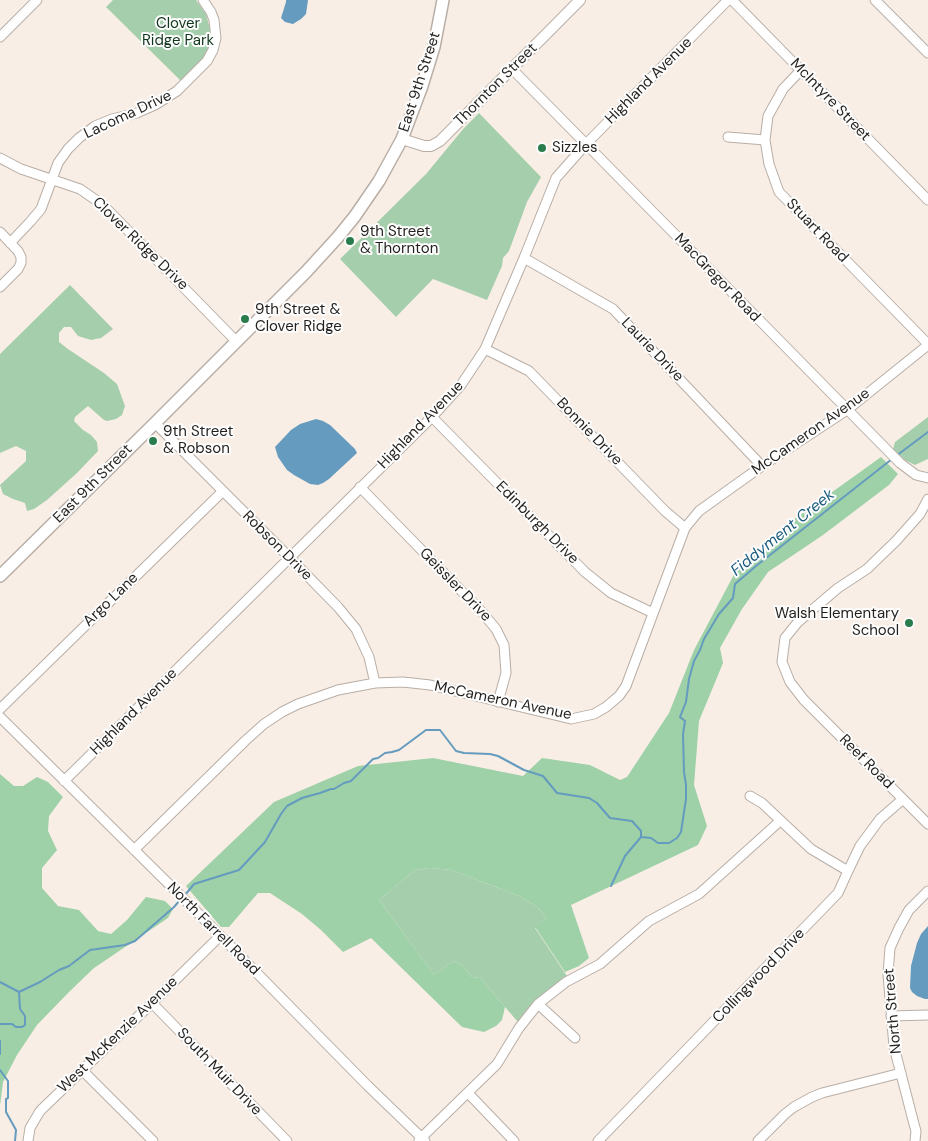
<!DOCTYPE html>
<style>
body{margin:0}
canvas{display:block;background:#f9eee5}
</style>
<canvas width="928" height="1141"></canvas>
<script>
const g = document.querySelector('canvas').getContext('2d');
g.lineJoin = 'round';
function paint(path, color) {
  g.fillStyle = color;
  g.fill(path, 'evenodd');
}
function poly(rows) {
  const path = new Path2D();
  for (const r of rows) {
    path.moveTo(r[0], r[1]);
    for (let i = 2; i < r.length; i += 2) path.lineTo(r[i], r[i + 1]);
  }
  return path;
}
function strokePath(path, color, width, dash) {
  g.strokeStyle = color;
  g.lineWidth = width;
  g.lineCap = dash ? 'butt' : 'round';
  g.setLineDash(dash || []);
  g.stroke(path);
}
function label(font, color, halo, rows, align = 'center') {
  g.font = font + ' "DM Sans",sans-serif';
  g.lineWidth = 4;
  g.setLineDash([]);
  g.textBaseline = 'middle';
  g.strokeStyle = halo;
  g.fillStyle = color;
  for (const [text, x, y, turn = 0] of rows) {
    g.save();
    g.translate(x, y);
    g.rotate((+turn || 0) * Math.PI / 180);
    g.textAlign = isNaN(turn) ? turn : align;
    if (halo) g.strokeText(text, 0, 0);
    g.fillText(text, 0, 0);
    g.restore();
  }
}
paint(poly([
 [113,0,196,0,206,14,210,29,209,46,205,55,199,63,181,81,106,7],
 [479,113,541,177,527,202,509,251,503,258,502,266,487,300,433,279,396,317,340,259,426,174,464,128],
 [70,285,113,329,101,338,91,340,78,336,71,327,64,327,59,333,59,342,68,349,104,373,117,384,125,406,122,415,116,419,107,421,104,420,88,406,82,411,75,417,74,421,83,430,91,435,97,442,98,451,77,473,47,500,34,509,27,511,25,503,13,499,3,494,0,485,26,461,26,451,16,446,0,453,0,354],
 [928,417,928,459,915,465,905,460,893,449,895,442],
 [430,868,452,870,519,896,536,906,543,913,546,918,535,928,567,976,541,996,518,1022,480,978,472,977,461,964,453,961,434,975,379,900,415,870]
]), '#a5cfac');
paint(poly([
 [881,457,898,474,889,485,823,535,768,572,742,609,720,648,723,663,699,721,694,785,707,826,698,845,571,905,589,958,579,966,565,972,535,927,546,918,543,913,536,906,519,896,452,870,430,868,415,870,379,900,434,975,453,961,461,964,472,977,480,978,505,1007,502,1020,496,1026,484,1032,462,1027,371,938,343,952,321,930,302,914,270,893,258,893,229,927,221,927,186,886,274,802,358,766,433,758,523,776,542,758,590,765,620,780,627,777,669,713,694,650,738,567,789,523],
 [0,774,14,786,23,786,37,777,48,782,63,797,49,816,48,831,57,850,42,868,42,888,58,906,79,910,98,931,111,934,127,920,146,897,165,901,173,909,168,918,94,968,69,992,37,1025,17,1055,3,1082,0,1106]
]), '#9ed1a8');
paint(poly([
 [286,0,308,0,306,14,301,19,293,24,285,22,281,18,286,2],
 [316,419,323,421,330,425,355,449,357,453,329,479,323,483,318,485,310,484,294,475,287,470,278,457,275,447,291,430,300,424],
 [928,926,928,999,925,999,917,996,912,992,910,988,911,966,917,943,921,934]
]), '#649bbe');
strokePath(poly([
 [896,456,928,432],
 [641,837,651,838,658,843,669,843,677,838,681,832,686,799,686,785,684,772,683,734,685,721,680,717,686,702,689,679,694,661,700,650,704,639,719,614,733,598,735,584,756,566,892,459],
 [611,886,625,856,641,837],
 [185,895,194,884,239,870,265,842,281,814,287,806,302,798,320,793,331,789,334,789,344,783,351,781,373,759,378,758,385,753,392,752,399,750,426,730,440,730,456,751,464,753,490,754,498,756,524,770,543,776,557,793,589,798,597,803,610,818,632,821,641,831,641,837],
 [0,982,19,992],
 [19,992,40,982,59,970,69,966,90,950,125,945,135,941,174,907,180,900],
 [0,1024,12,1024,16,1027,22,1027,25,1025,25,1016,20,1009,19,992],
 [0,1041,0,1054],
 [0,1070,8,1081,8,1098,6,1099,6,1112,16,1130,15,1141]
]), '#649bbe', 2);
const minor = poly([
 [732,0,928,200],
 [875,0,928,53],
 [0,37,37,0],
 [512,69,586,144,900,463,916,475,928,478],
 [801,70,783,89,768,116,765,140,769,164,779,192,928,344],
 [728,137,765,140],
 [0,158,21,169,80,189,103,205,237,342],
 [0,232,18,251,21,257,21,263,18,269,0,287],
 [10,243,30,222,41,209,58,163,68,149,79,138,95,126,112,119,137,113,155,105,177,91,207,61,213,50,216,38,214,20,211,12,203,0],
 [524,258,613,309,762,466],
 [485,349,529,371,665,511,685,528],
 [432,417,585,572,611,593,653,613],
 [155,423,290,558,338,607,356,629,369,657,375,683],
 [360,487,481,611,496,629,504,645,506,673,498,702],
 [928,499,920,514,896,541,867,569,838,588,798,622,785,638,782,662,790,682,804,700,928,824],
 [0,709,223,491],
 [0,717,188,903,368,1086,425,1141],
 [64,781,432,417,461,385,485,349,524,258,556,178,586,144,728,0],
 [750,796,762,803,811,849,848,871],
 [134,850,245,741,264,724,282,712,298,704,338,690,375,683,403,682,430,685,571,719,594,714,606,707,619,696,626,686,685,528,699,511,762,466,847,410,928,345],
 [152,1003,287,1141],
 [538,1004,575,1038],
 [891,1016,928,1015],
 [82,1070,153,1141],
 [468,1093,514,1141],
 [419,1140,497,1064,519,1028,538,1004,566,982,600,964,649,921,699,894,780,821],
 [28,1141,30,1128,40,1111,152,1003,220,936],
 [598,1141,838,893,848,871,860,846,880,819,903,799],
 [758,1141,785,1114,794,1107,812,1097,822,1093,901,1073],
 [915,1141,916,1131,914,1124,894,1047,888,974,890,948,899,928,909,910,928,891]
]);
const tertiary = poly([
 [402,139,424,146,431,146,440,141,580,0]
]);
const secondary = poly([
 [0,576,155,423,306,272,338,237,355,216,379,181,402,139,422,86,434,47,443,0]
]);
strokePath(minor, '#b8aea6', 11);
strokePath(tertiary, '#b8aea6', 12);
strokePath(secondary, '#b8aea6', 14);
strokePath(minor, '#fff', 9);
strokePath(tertiary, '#fff', 10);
strokePath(secondary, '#fff', 11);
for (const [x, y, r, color] of [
 [542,148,5,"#2a7c4d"],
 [350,241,5,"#2a7c4d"],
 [245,319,5,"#2a7c4d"],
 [153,441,5,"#2a7c4d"],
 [909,623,5,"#2a7c4d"]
]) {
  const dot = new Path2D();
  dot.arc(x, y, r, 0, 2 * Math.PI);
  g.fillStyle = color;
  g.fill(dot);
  strokePath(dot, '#fdfdfd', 2);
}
label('15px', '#10361b', '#fdfdfd', [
 ["Clover",178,24],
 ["Ridge Park",178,41]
]);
label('15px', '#221f1c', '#fdfdfd', [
 ["Highland Avenue",649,81,-45],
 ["East 9th Street",420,82,-72],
 ["Thornton Street",496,85,-45],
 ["McIntyre Street",830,100,46],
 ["Lacoma Drive",128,115,-25],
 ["Stuart Road",817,231,46],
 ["Clover Ridge Drive",140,244,44],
 ["MacGregor Road",717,278,46],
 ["Laurie Drive",652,350,46],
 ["Highland Avenue",421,425,-46],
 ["Bonnie Drive",589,432,46],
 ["McCameron Avenue",811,432,-35],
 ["East 9th Street",93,484,-45],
 ["Edinburgh Drive",537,523,45],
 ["Robson Drive",277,546,45],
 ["Geissler Drive",455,585,46],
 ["Argo Lane",111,600,-44],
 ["McCameron Avenue",503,701,12],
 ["Highland Avenue",134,712,-45],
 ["Reef Road",866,762,45],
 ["North Farrell Road",213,929,45],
 ["Collingwood Drive",759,976,-46],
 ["North Street",893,1011,-95],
 ["West McKenzie Avenue",118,1035,-44],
 ["South Muir Drive",219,1072,46]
]);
label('15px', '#221f1c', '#fdfdfd', [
 ["Sizzles",552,148],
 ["9th Street",360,232],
 ["& Thornton",360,249],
 ["9th Street &",255,310],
 ["Clover Ridge",255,327],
 ["9th Street",163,432],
 ["& Robson",163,449],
 ["Walsh Elementary",899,614,"right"],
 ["School",899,631,"right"]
], 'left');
label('italic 16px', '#1a5b7f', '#fdfdfd', [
 ["Fiddyment Creek",783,533,-39]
]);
</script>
